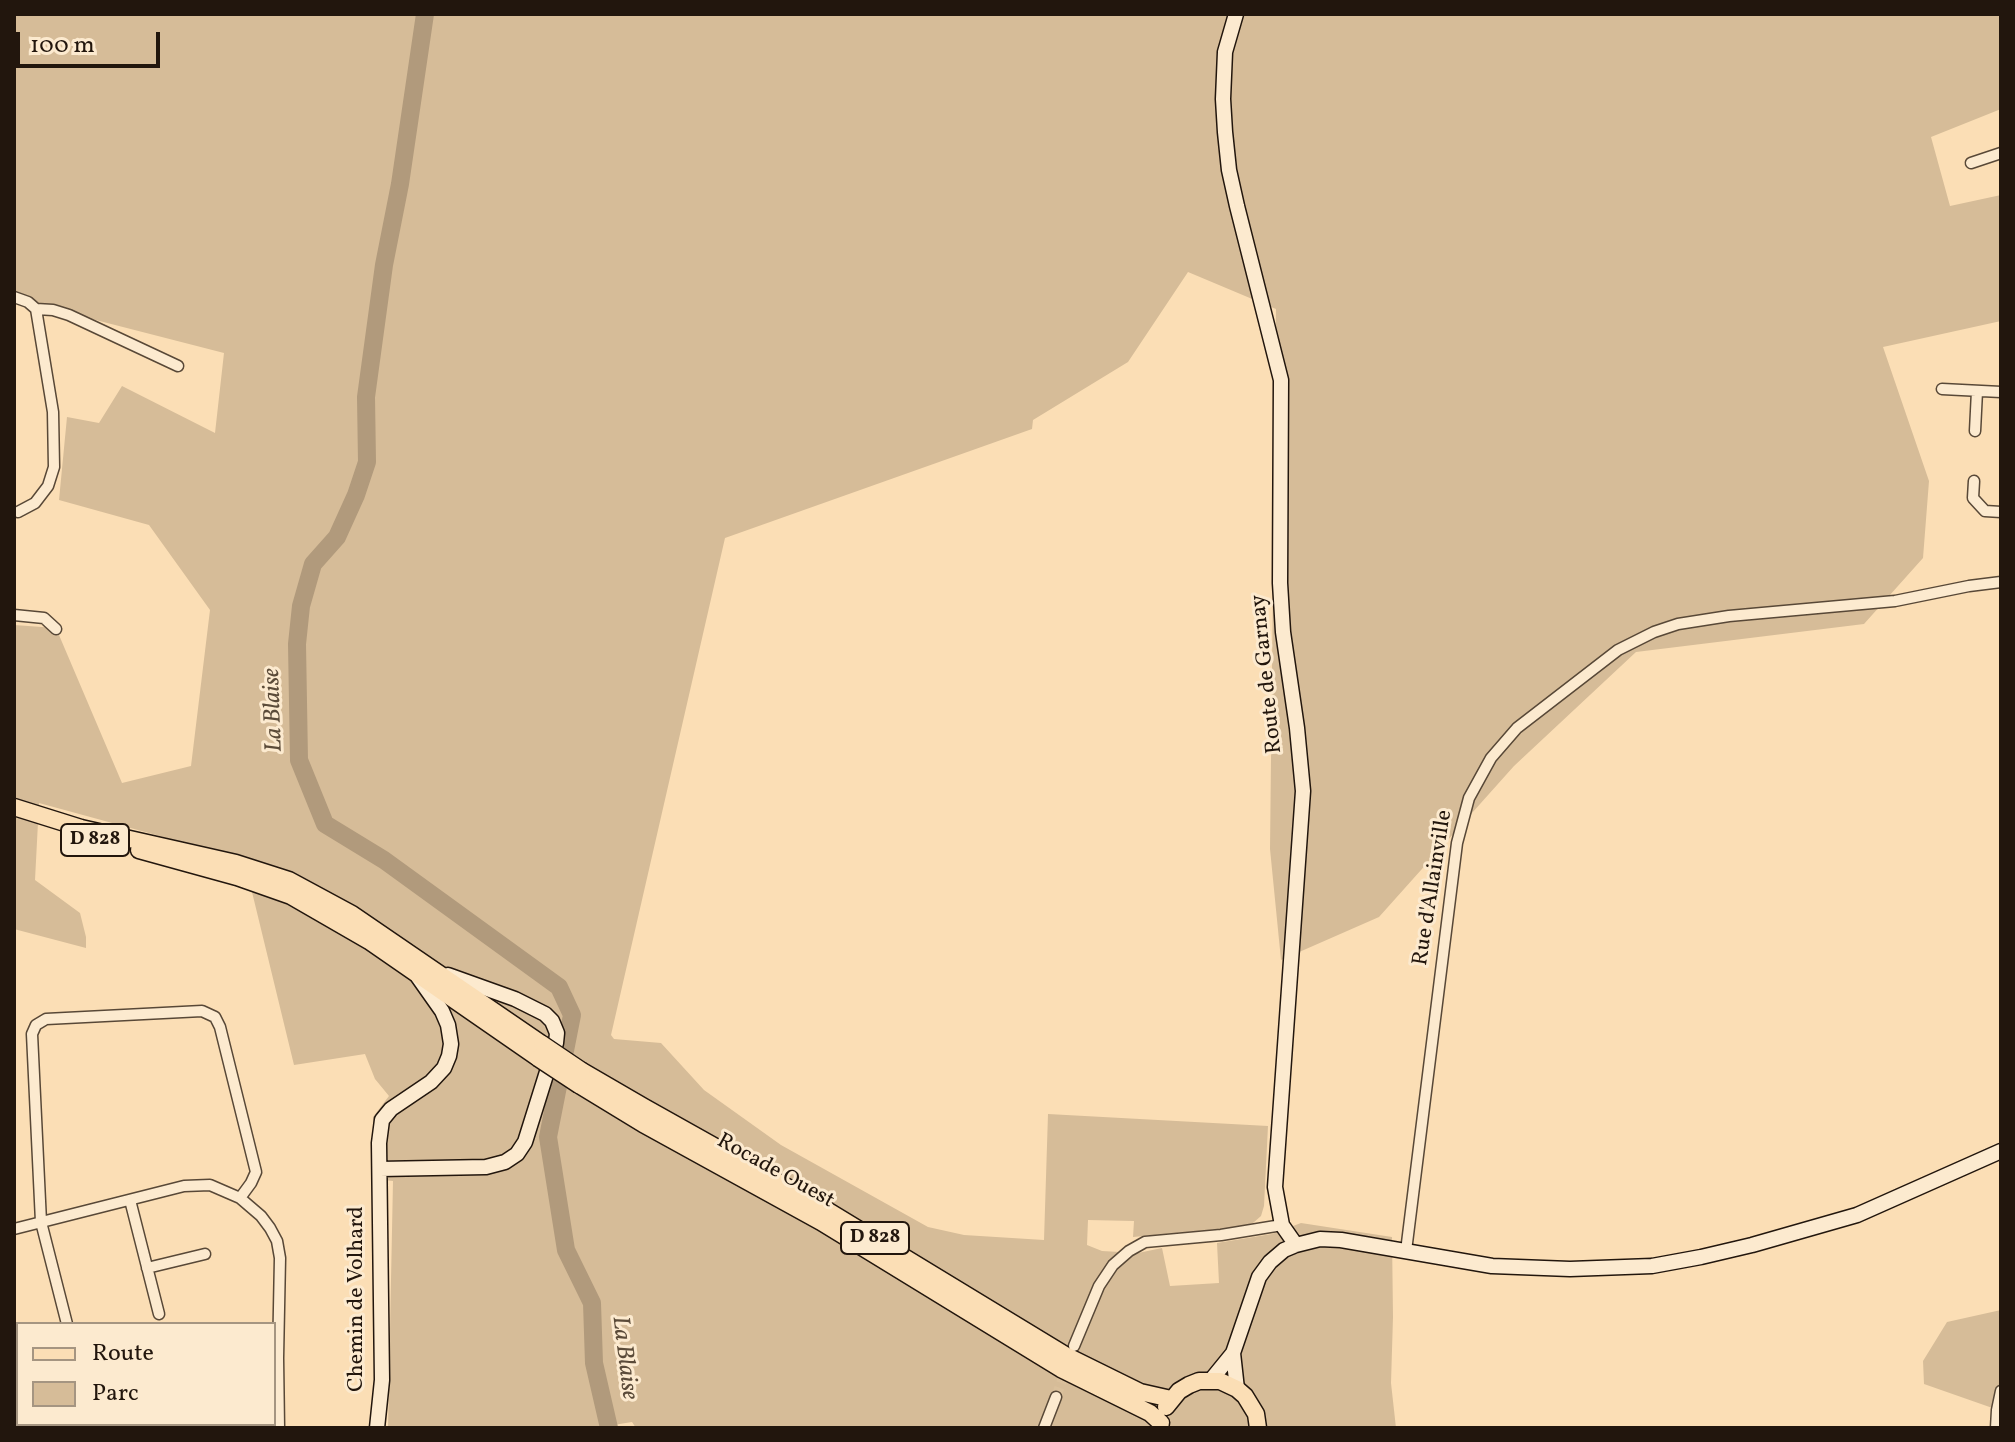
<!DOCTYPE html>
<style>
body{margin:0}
#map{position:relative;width:2015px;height:1442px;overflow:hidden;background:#fbdeb5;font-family:Vollkorn,serif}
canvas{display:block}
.frame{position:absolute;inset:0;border:16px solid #22160d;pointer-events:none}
.legend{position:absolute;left:16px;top:1322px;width:260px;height:104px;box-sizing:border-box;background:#fceacf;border:2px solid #a59581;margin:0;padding:10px 14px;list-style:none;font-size:24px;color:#22160d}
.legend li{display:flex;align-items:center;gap:16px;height:40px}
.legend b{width:40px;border:2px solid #a59581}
.scale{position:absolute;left:16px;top:32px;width:144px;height:36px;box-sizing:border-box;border:4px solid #22160d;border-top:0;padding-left:10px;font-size:24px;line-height:28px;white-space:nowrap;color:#22160d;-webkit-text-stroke:6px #fceacf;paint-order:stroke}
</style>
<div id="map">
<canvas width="2015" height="1442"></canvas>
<div class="frame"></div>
<ul class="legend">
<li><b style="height:10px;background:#fbdeb5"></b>Route</li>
<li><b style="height:22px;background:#d6bc98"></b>Parc</li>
</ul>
<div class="scale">100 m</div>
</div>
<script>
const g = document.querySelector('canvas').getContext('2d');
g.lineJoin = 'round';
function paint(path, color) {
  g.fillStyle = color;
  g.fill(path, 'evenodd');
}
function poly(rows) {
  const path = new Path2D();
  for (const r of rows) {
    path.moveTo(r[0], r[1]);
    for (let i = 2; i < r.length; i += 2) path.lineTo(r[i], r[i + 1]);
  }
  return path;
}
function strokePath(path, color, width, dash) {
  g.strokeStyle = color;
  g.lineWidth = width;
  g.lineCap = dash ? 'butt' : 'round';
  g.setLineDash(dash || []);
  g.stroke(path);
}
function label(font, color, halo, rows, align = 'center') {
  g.font = font + ' Vollkorn,serif';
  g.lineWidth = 6;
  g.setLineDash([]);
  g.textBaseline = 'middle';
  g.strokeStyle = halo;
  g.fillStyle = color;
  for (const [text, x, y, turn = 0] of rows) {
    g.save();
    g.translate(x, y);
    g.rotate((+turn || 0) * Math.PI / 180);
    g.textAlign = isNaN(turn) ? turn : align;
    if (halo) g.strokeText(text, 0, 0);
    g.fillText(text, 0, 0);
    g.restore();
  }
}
paint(poly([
 [14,14,2001,14,2001,109,1931,137,1950,206,2001,195,2001,321,1883,347,1929,481,1923,558,1864,624,1636,652,1514,766,1379,917,1281,960,1270,849,1276,309,1188,272,1128,362,1033,420,1032,429,725,538,611,1035,614,1039,661,1043,704,1090,781,1145,928,1227,964,1235,1044,1240,1048,1114,1268,1126,1264,1206,1261,1216,1253,1223,1241,1227,1133,1237,1134,1221,1088,1220,1087,1245,1102,1251,1138,1253,1162,1248,1170,1286,1219,1283,1217,1243,1272,1234,1301,1223,1392,1237,1393,1317,1391,1383,1396,1428,636,1428,632,1422,595,1428,388,1428,393,1181,373,1179,373,1117,389,1096,375,1079,365,1054,294,1065,244,859,39,803,35,880,80,913,86,937,86,948,14,929,14,625,56,628,122,783,191,766,210,610,149,525,59,500,67,417,99,423,122,386,215,433,224,353,14,299],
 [2001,1310,2001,1411,1924,1384,1923,1361,1947,1322]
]), '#d6bc98');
strokePath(poly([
 [425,14,400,184,384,265,366,397,367,462,356,495,337,537,313,564,301,606,297,644,299,760,325,824,384,860,559,987,572,1015,548,1137,566,1250,592,1303,594,1363,609,1428]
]), '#b19a7c', 18);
strokePath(poly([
 [1056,1397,1067,1367]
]), '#dac09c', 10, [10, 5]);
const street = poly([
 [1971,163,2001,153],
 [14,297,28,302,36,309],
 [36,309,53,310,69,315,178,366],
 [1942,389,2001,392],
 [1975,431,1977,391],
 [1974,481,1973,498,1985,511,2001,512],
 [18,512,35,503,48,486,54,467,53,412,36,309],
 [14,615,44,618,56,629],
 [130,1200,159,1314],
 [14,1229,184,1186,210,1185,240,1198,261,1216,270,1228,277,1241,280,1258,278,1358,279,1428],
 [1406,1251,1457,843,1469,798,1491,758,1517,728,1618,650,1654,632,1678,624,1729,616,1895,601,1969,586,2001,582],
 [147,1268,205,1254],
 [67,1324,41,1222,32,1034,36,1025,46,1019,202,1011,215,1017,220,1027,256,1172,251,1183,240,1198],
 [1074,1346,1099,1286,1113,1265,1129,1251,1145,1242,1221,1235,1282,1225],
 [123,1428,125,1424],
 [171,1428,173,1424],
 [1044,1428,1056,1397],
 [1996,1428,1997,1410,2001,1391]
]);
const secondary = poly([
 [1236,14,1225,52,1223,99,1225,132,1229,170,1237,206,1281,380,1280,583,1283,632,1297,728,1303,791,1275,1187,1282,1225,1296,1245],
 [380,1169,486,1167,505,1162,517,1154,525,1142,556,1043,557,1033,552,1021,545,1014,515,999,448,975],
 [1233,1353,1237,1389],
 [1211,1380,1233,1353,1259,1277,1270,1262,1284,1250,1296,1245,1320,1239,1341,1240,1492,1266,1570,1269,1652,1266,1701,1257,1752,1245,1857,1215,2001,1151],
 [377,1428,382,1380,379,1143,382,1120,391,1109,431,1082,444,1068,449,1056,451,1044,448,1025,442,1011,418,977]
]);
const primary = poly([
 [14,807,81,828,236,863,289,880,352,914,542,1044],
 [139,850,237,877,291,896,369,941,538,1058],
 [582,1071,644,1107,812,1201,1067,1356,1140,1392,1171,1399],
 [579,1085,643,1124,821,1222,1061,1369,1150,1413,1161,1423],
 [1166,1407,1179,1391,1189,1385,1199,1381,1220,1381,1237,1389,1245,1396,1256,1414,1258,1428]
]);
strokePath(street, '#584837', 13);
strokePath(secondary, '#22160d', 17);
strokePath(primary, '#22160d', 19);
strokePath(street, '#fceacf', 10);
strokePath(secondary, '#fceacf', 14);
strokePath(primary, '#fbdeb5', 16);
const primaryBridge = poly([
 [542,1044,582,1071],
 [538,1058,579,1085]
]);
strokePath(primaryBridge, '#22160d', 19, []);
strokePath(primaryBridge, '#fbdeb5', 16);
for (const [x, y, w] of [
 [95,840,68],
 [875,1238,68]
]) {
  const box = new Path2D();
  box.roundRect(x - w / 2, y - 16, w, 32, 6);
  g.fillStyle = '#fceacf';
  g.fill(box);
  strokePath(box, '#22160d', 2);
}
label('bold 20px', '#22160d', null, [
 ["D 828",95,840],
 ["D 828",875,1238]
]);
label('22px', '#22160d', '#fceacf', [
 ["Route de Garnay",1268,674,-96],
 ["Rue d'Allainville",1434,888,-81],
 ["Rocade Ouest",775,1172,29],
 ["Chemin de Volhard",358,1299,-90]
]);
label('italic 24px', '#5b4b39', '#fceacf', [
 ["La Blaise",275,710,-92],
 ["La Blaise",623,1358,83]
]);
</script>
